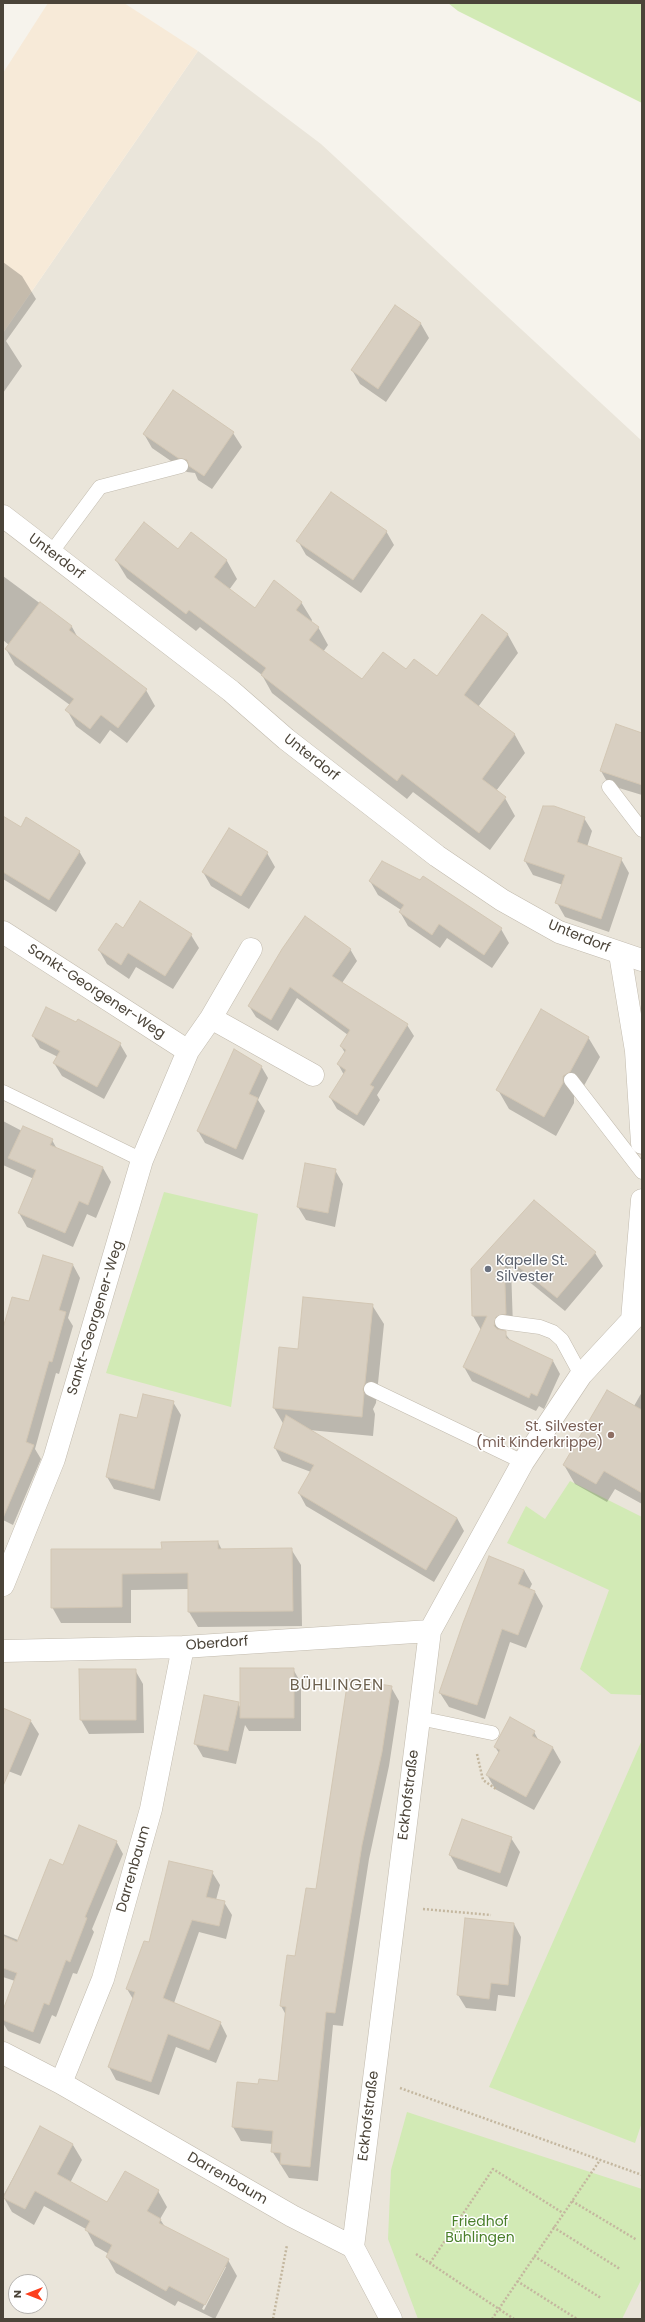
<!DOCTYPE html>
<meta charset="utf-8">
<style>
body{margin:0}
#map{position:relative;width:645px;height:2322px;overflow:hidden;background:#f6f3ec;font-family:Poppins,sans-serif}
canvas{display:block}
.frame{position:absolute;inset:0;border:4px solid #4b4439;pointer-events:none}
.north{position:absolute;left:8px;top:2274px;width:40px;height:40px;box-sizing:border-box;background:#fff;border:1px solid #b7b4b0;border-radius:50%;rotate:270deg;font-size:11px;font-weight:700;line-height:16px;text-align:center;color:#4b4439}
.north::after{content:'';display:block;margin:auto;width:14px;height:18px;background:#fc3f1d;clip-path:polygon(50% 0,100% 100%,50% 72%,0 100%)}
</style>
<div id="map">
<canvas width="645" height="2322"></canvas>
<div class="frame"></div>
<div class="north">N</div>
</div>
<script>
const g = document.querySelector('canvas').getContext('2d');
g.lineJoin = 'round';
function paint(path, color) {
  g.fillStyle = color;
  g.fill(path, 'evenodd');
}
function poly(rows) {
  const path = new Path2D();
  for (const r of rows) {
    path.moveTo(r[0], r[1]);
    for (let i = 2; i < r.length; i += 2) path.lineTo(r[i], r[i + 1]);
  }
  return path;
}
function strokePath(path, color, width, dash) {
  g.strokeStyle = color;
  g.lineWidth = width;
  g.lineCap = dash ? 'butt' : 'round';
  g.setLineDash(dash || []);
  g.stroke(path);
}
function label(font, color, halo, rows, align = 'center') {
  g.font = font + ' Poppins,sans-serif';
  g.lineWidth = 3;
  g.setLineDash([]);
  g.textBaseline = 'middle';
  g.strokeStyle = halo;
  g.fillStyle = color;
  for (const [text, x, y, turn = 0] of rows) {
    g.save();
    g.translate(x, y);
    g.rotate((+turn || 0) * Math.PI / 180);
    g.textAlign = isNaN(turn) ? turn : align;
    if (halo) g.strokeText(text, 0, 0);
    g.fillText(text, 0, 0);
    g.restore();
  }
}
paint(poly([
 [198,51,321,144,642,441,642,2319,3,2319,3,333],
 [16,2282,40,2282,40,2306,16,2306]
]), '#eae5da');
paint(poly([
 [48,3,124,3,198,51,3,333,3,73]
]), '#f7ead8');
paint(poly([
 [448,3,642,3,642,103,458,11],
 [164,1192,258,1214,231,1407,106,1373],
 [570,1481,642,1517,642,1695,611,1694,580,1669,609,1590,507,1543,526,1506,545,1519],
 [642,1740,642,2122,635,2143,489,2087],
 [407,2112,642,2189,642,2278,622,2319,418,2319,388,2239,391,2170]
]), '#d2eab5');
paint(poly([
 [3,262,22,276,36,299,6,341,22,366,3,393],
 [395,306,421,324,429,338,386,402,360,384,352,370],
 [173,391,233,433,242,447,212,489,198,480,195,473,187,472,152,448,144,434],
 [386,531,394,545,361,593,306,555,298,541],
 [191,534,227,561,237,579,229,590,255,610,301,602,312,620,311,622,318,627,328,645,323,652,362,681,406,671,437,678,482,616,508,635,518,653,478,707,515,735,525,753,496,791,505,798,515,816,490,850,413,792,407,799,272,693,262,675,200,627,196,631,127,578,116,560,178,550],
 [3,576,72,627,78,638,146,690,155,706,127,743,110,730,100,744,76,726,67,710,70,705,15,665,6,649,9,645,3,640],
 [642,734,642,795,609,785,601,771],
 [3,817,21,828,79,851,86,863,56,912,3,879],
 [584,818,592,831,587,847,621,859,629,873,609,932,565,917,557,903,563,885,533,875,525,861],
 [267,853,275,867,249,909,211,886,203,872],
 [370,881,501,929,509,943,492,968,447,938,440,948,408,926,400,912,401,910,378,895],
 [124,929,191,935,199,948,173,989,136,967,129,979,107,964,99,950],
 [350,949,357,961,342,983,407,1025,414,1036,377,1095,380,1100,364,1126,337,1109,330,1097,344,1075,338,1064,345,1053,341,1046,348,1035,297,998,278,1031,256,1017,249,1006],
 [33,1036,120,1044,127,1056,104,1099,62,1076,54,1063,58,1057,40,1048],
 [588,1037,600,1057,581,1091,574,1096,574,1103,556,1136,509,1109,498,1090],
 [261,1066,268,1078,258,1100,265,1111,243,1160,205,1143,198,1131],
 [3,1121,22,1131,52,1140,57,1149,103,1168,111,1182,96,1218,87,1214,73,1247,27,1227,19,1213,34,1179,3,1165],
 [335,1170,343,1184,335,1227,306,1220,298,1207],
 [534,1202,595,1253,603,1266,565,1311,511,1267,513,1327,506,1328,503,1331,511,1341,553,1361,560,1374,544,1409,539,1406,536,1411,472,1381,464,1367,481,1330,473,1316,472,1270],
 [73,1265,80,1278,68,1318,73,1326,59,1374,56,1373,35,1449,41,1459,13,1525,3,1520,3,1332,29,1303],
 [372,1305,384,1324,376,1403,373,1409,375,1414,373,1436,309,1430,457,1518,464,1531,434,1582,306,1506,299,1493,311,1472,282,1461,275,1448,284,1425,274,1408,298,1350],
 [642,1392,642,1504,615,1489,607,1502,575,1484,564,1465,634,1406],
 [173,1402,181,1415,160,1501,114,1489,107,1477,138,1420],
 [218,1542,222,1550,291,1549,301,1565,302,1626,198,1627,189,1612,189,1589,131,1590,131,1623,61,1623,52,1607,163,1550],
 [524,1570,532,1584,529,1590,535,1592,543,1606,526,1648,510,1642,485,1719,449,1707,440,1693],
 [293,1669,301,1683,301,1731,249,1731,245,1725,236,1764,203,1757,195,1743,238,1703,240,1707],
 [80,1670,135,1670,143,1684,144,1733,89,1734,81,1720],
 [391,1687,399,1701,389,1766,369,1859,343,2026,333,2025,318,2181,289,2178,272,2151,273,2144,241,2141,233,2127,259,2085,279,2082,286,2015,281,2006,317,1890],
 [3,1709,30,1720,39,1734,21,1776,3,1769],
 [534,1732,539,1741,553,1748,561,1762,534,1810,495,1789,487,1775,499,1753,495,1747],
 [511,1838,520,1852,507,1887,458,1869,450,1855],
 [116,1841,123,1854,92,1929,94,1932,77,1974,73,1973,56,2017,52,2015,40,2044,8,2031,3,2023,3,2013,15,1981,3,1977,3,1934,18,1940,63,1866],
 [212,1872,220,1885,216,1900,224,1902,232,1915,226,1939,199,1932,174,2003,220,2022,227,2036,216,2063,176,2047,159,2095,116,2080,109,2067,133,1999,127,1989,150,1944],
 [514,1924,521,1937,515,1997,498,1995,496,2011,466,2008,458,1995],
 [41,2127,73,2145,82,2160,70,2183,108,2204,158,2191,167,2207,160,2219,165,2227,228,2260,237,2276,215,2319,178,2301,175,2306,116,2273,107,2257,109,2254,95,2246,86,2229,44,2206,34,2225,12,2212,3,2196],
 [224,2267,226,2267,204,2310,202,2309]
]), '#0003');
const building = poly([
 [395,305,421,323,378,389,351,370,395,305],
 [173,390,234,432,204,476,189,466,187,460,178,458,143,434,173,390],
 [331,492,387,531,353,580,296,541,331,492],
 [144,522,178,549,191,532,227,560,214,577,255,608,274,580,302,602,296,610,319,627,309,640,362,679,383,652,406,669,414,659,437,676,482,614,508,634,464,695,515,734,482,779,506,797,479,833,402,774,397,781,261,675,266,668,189,610,186,614,115,560,144,522],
 [40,602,72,626,69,630,147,689,118,728,101,715,90,729,65,710,74,699,5,649,40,602],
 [616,724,642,733,642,785,600,771,616,724],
 [543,806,554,806,585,817,577,842,622,858,601,919,555,903,565,875,524,861,543,806],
 [3,816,21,827,26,817,80,851,49,900,3,872,3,816],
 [229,828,268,852,241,896,202,872,229,828],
 [382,861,420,880,423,876,502,928,484,955,439,924,432,935,399,912,404,905,369,881,382,861],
 [140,901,192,934,165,976,128,953,121,965,98,950,116,923,123,928,140,901],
 [305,916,351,949,332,976,408,1024,370,1085,374,1087,357,1115,329,1097,346,1070,337,1064,346,1050,340,1046,350,1030,290,987,271,1020,248,1006,282,949,305,916],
 [46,1007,76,1022,78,1019,121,1043,97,1087,53,1063,60,1051,32,1036,46,1007],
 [541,1009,589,1037,570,1072,563,1076,563,1083,544,1117,496,1090,541,1009],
 [234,1049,262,1066,249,1094,258,1098,236,1149,197,1131,234,1049],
 [23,1126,53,1139,50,1145,103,1167,88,1205,79,1201,65,1233,18,1213,36,1170,8,1158,23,1126],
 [305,1163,336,1169,328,1213,297,1207,305,1163],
 [534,1200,596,1252,557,1298,504,1255,506,1314,496,1317,494,1326,497,1329,506,1331,506,1338,553,1360,537,1396,531,1393,529,1398,463,1367,487,1316,472,1316,471,1269,534,1200],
 [43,1255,73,1264,59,1310,66,1312,52,1362,49,1361,26,1442,34,1445,3,1518,3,1328,12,1297,29,1301,43,1255],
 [303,1297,373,1304,365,1383,363,1389,364,1394,362,1417,273,1408,279,1347,298,1349,303,1297],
 [607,1390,642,1410,642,1493,604,1471,596,1484,563,1465,607,1390],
 [143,1394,174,1401,154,1489,106,1477,120,1414,137,1418,143,1394],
 [286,1415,457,1518,426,1570,298,1493,314,1465,274,1448,286,1415],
 [218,1541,218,1549,292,1548,293,1611,188,1612,188,1573,122,1574,122,1607,51,1608,51,1549,162,1549,161,1542,218,1541],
 [489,1556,524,1570,518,1584,535,1591,518,1635,502,1629,477,1705,439,1693,463,1623,489,1556],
 [240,1668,294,1668,294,1718,240,1718,240,1668],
 [79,1669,136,1669,136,1720,80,1720,79,1669],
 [348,1679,392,1686,382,1752,362,1845,335,2013,326,2012,310,2167,280,2164,281,2153,271,2152,273,2131,232,2127,237,2082,258,2084,259,2079,278,2081,286,2007,280,2006,287,1955,295,1956,306,1888,316,1889,348,1679],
 [204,1695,239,1702,228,1751,194,1744,204,1695],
 [3,1708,31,1720,3,1786,3,1708],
 [510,1717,535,1731,532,1736,553,1747,526,1797,486,1775,500,1750,494,1747,510,1717],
 [462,1819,512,1837,500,1873,449,1855,462,1819],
 [79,1825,117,1841,85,1917,87,1918,70,1962,66,1960,49,2005,44,2003,33,2032,3,2020,3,2010,17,1973,3,1968,3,1936,17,1942,50,1859,63,1865,79,1825],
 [169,1861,213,1871,206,1897,225,1901,219,1926,192,1920,163,1998,221,2022,209,2050,168,2034,151,2082,108,2067,135,1992,126,1989,144,1941,149,1942,169,1861],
 [465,1918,514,1923,508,1985,491,1983,489,1999,457,1995,465,1918],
 [40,2126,73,2144,57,2174,107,2202,125,2171,159,2190,147,2211,161,2219,159,2223,229,2259,205,2305,169,2286,166,2291,106,2257,112,2245,85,2230,90,2221,35,2191,25,2209,3,2198,40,2126]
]);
paint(building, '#d8cfc1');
strokePath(building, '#d3c7b4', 1);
const service = poly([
 [51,553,100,487,181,466],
 [609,787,642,830],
 [571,1080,642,1172],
 [3,1092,142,1160],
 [502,1322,540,1327,553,1332,562,1340,581,1375],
 [371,1389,523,1462],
 [419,1718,492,1733]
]);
const minor = poly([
 [3,932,188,1051],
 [620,954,636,1051,642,1143],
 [211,1018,313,1075],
 [3,1585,54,1459,142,1160,188,1051,211,1018,251,949],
 [3,1651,183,1647,430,1631],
 [3,2053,61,2083,292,2216,353,2247],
 [61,2083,103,1979,151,1809,183,1647],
 [391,2319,353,2247,430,1631,523,1462,581,1375,632,1320,642,1200]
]);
const tertiary = poly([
 [3,516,231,691,286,739,437,856,502,900,559,932,642,960]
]);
strokePath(service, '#c2bbae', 15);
strokePath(minor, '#c2bbae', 23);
strokePath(tertiary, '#c2bbae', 23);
strokePath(poly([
 [477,1754,483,1780,496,1789],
 [423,1909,491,1915],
 [400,2088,642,2175],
 [572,2201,637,2240],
 [553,2227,620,2269],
 [416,2254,514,2319],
 [534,2256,601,2298],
 [430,2263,493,2169,563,2213],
 [517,2281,577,2319],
 [273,2319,287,2245],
 [492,2319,600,2160]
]), '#c4b79f', 2.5, [2, 2]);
strokePath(service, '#fff', 14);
strokePath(minor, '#fff', 22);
strokePath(tertiary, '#fff', 22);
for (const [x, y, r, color] of [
 [488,1269,4,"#6b7280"],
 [611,1435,4,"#8d6e63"]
]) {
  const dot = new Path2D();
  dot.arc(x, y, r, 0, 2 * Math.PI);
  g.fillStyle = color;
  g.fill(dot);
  strokePath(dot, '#fff', 1.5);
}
label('14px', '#4b4439', '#fff', [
 ["Unterdorf",56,557,37],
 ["Unterdorf",311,758,38],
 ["Unterdorf",579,937,22],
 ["Sankt-Georgener-Weg",96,992,33],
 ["Sankt-Georgener-Weg",96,1318,-73],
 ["Oberdorf",217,1644,-4],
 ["Eckhofstraße",409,1795,-83],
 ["Darrenbaum",134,1869,-74],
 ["Eckhofstraße",369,2116,-83],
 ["Darrenbaum",227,2179,30]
]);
label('14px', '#5b616d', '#fff', [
 ["Kapelle St.",496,1261],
 ["Silvester",496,1277]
], 'left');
label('14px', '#785e54', '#fff', [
 ["St. Silvester",603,1427],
 ["(mit Kinderkrippe)",603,1443]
], 'right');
label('14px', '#4a7f2a', '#fff', [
 ["Friedhof",480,2222],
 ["Bühlingen",480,2238]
]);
g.letterSpacing = '1px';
label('16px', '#6e6250', '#fff', [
 ["BÜHLINGEN",337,1686]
]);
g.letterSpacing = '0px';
</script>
